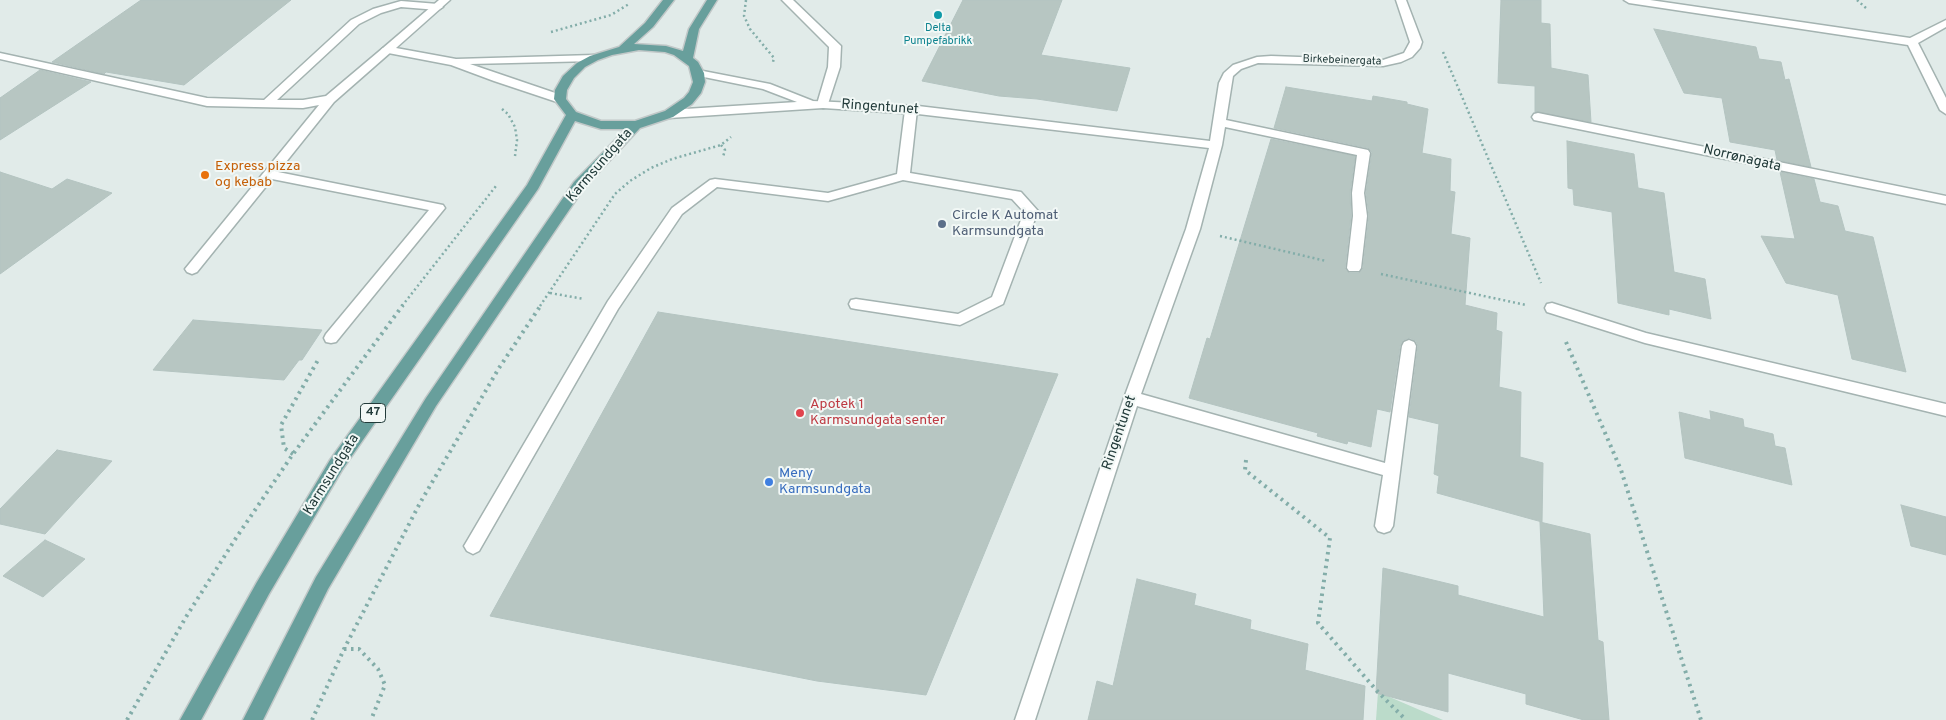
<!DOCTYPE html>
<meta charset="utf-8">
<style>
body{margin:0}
canvas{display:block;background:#e1ebe9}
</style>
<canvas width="1946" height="720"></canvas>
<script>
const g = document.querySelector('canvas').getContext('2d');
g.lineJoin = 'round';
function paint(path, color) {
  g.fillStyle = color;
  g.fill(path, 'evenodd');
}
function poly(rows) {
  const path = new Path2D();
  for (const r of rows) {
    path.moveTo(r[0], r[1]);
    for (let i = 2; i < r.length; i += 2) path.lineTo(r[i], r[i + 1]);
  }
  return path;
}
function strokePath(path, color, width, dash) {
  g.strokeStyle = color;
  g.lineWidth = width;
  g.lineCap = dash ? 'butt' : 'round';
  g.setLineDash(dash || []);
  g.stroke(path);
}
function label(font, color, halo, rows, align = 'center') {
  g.font = font + ' Overpass,sans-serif';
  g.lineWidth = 4;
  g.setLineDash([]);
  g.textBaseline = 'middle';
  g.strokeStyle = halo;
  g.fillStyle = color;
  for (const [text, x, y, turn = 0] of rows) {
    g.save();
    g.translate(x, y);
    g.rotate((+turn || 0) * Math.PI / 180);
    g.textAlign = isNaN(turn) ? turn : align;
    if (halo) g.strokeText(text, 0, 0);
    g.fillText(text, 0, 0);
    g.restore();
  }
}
paint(poly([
 [1378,692,1443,720,1376,720]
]), '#bbdbca');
const building = poly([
 [141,0,291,0,184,85,106,72,104,74,52,62,141,0],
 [963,0,1062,0,1041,55,1130,68,1117,111,1037,99,999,96,922,81,963,0],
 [1501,0,1541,0,1541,23,1550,24,1551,68,1588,75,1591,122,1535,112,1535,86,1498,83,1501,0],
 [1654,29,1756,47,1759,59,1781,62,1785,80,1789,79,1811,167,1777,160,1775,150,1730,142,1722,98,1684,93,1654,29],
 [40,70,91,82,0,140,0,98,40,70],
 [1286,87,1372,101,1373,96,1407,102,1407,104,1428,109,1422,153,1451,159,1450,191,1455,192,1451,234,1470,238,1465,305,1497,313,1496,330,1502,332,1499,387,1521,392,1520,457,1543,463,1542,522,1437,493,1439,476,1434,474,1439,424,1409,417,1418,346,1416,341,1410,338,1403,340,1400,346,1390,412,1377,409,1371,447,1348,441,1347,444,1317,436,1318,433,1189,398,1207,338,1210,339,1271,139,1355,156,1350,193,1351,216,1345,268,1349,273,1359,273,1363,268,1369,216,1366,193,1372,152,1368,148,1274,128,1286,87],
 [1567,141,1634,154,1638,188,1664,193,1674,272,1705,279,1711,319,1669,309,1669,315,1618,303,1612,212,1574,205,1573,189,1568,188,1567,141],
 [0,172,52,189,67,179,112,193,0,274,0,172],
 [1780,172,1814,179,1820,202,1838,206,1845,231,1873,237,1906,372,1852,359,1838,295,1786,283,1761,236,1795,239,1780,172],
 [658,312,1058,374,926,695,817,681,490,616,658,312],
 [193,320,322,330,302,360,299,360,284,380,153,370,193,320],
 [1710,411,1743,419,1744,427,1773,434,1775,446,1785,448,1792,485,1685,458,1679,412,1711,420,1710,411],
 [57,450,112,461,45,534,0,524,0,509,57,450],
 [1901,505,1946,517,1946,555,1911,546,1901,505],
 [1540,522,1590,534,1598,640,1603,642,1609,720,1584,720,1526,704,1526,694,1448,673,1448,712,1376,693,1383,568,1458,586,1458,595,1544,617,1540,522],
 [45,540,85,559,43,597,3,576,45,540],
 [1137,579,1196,594,1194,605,1251,620,1250,629,1308,644,1305,670,1365,686,1363,720,1088,720,1097,681,1113,686,1137,579]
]);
paint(building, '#b7c6c2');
strokePath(building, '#b4c4c1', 1);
const service = poly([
 [782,0,793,0,841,46,840,67,827,107,823,108,817,104,828,67,829,47,782,0],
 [401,1,438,4,443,7,438,10,401,7,381,13,359,24,277,100,303,100,326,96,383,48,391,48,393,50,391,52,334,102,278,172,443,205,445,208,336,342,331,343,326,342,324,338,326,334,429,210,272,179,197,272,192,274,187,272,185,269,319,105,303,108,207,106,0,59,0,53,207,98,264,100,351,20,373,9,401,1],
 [911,106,917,110,910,173,1021,192,1038,211,1003,304,960,325,856,309,851,308,849,304,851,300,856,299,958,314,992,297,1024,212,1012,199,903,180,828,201,717,187,682,214,618,309,479,551,473,554,467,551,464,546,467,541,608,301,672,208,710,180,715,179,828,193,897,174,905,110,911,106]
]);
const minor = poly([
 [439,0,450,0,396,48,456,59,594,55,600,58,594,61,470,64,564,96,566,99,560,103,494,81,451,65,383,52,381,50,383,48,439,0],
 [1396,0,1406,0,1422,42,1420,48,1412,57,1401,62,1383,66,1258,63,1241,69,1233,76,1226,120,1368,150,1370,153,1364,193,1367,216,1361,268,1359,271,1349,271,1347,268,1353,216,1352,193,1357,155,1225,127,1222,145,1200,229,1141,394,1385,463,1402,346,1404,342,1409,340,1414,342,1416,346,1393,526,1390,531,1384,533,1378,531,1375,526,1383,475,1137,406,1035,720,1015,720,1124,398,1186,229,1209,148,918,114,823,108,669,118,663,114,669,110,797,102,763,89,694,75,692,73,698,70,770,84,813,101,918,106,1210,141,1219,83,1224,73,1233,65,1257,57,1271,56,1383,60,1404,53,1410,42,1396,0],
 [1624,0,1650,0,1910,38,1946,20,1946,27,1918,43,1946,98,1946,114,1940,110,1908,45,1629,3,1624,0],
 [1538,113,1946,196,1946,204,1534,120,1532,117,1534,114,1538,113],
 [1552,303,1646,333,1946,404,1946,416,1645,343,1547,312,1545,308,1547,304,1552,303]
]);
const primary = poly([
 [663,0,674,0,653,27,634,44,666,46,683,51,689,29,707,0,717,0,699,29,693,58,698,62,704,73,705,82,701,93,692,104,673,117,640,128,584,188,436,406,328,589,263,720,243,720,316,577,426,398,574,182,626,129,601,129,575,121,538,189,342,470,269,594,201,720,180,720,257,582,330,460,527,185,566,115,554,99,555,90,563,76,577,63,590,56,619,47,645,23,663,0],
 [639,50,665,52,674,55,689,66,693,82,689,92,684,98,665,111,635,121,601,121,576,112,566,99,567,90,574,78,585,67,598,60,612,55,639,50]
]);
strokePath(service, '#a4b3b1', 3);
strokePath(minor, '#a4b3b1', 3);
strokePath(primary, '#c1c8c8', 3);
strokePath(poly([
 [746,0,744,16,750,29,774,58,773,62],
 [1857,0,1866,8],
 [551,32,611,15,629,4],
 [1443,52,1541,283],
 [502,109,508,114,515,127,517,140,515,156],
 [721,145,725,150,723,157],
 [1220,236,1326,261],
 [1381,274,1526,305],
 [550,293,584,299],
 [402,306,496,186],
 [540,306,615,194,630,181,651,168,672,159,721,145,731,137]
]), '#83ada9', 2.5, [2, 3]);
strokePath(poly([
 [1566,342,1621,470,1701,720],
 [293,454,284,448,281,425,318,360],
 [1246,460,1245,470,1330,538,1318,623,1378,692,1406,720],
 [344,649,359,649,378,669,385,685,371,720],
 [127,720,186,617,236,538,293,454,403,305],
 [312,720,344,649,420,503,499,368,541,305]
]), '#83ada9', 4, [2.5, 4.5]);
paint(service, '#fff');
paint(minor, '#fff');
paint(primary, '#689f9c');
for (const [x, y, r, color] of [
 [938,15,5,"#0f9aa8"],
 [205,175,5,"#e8710a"],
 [942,224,5,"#5c6f8a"],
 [800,413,5,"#e0444e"],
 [769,482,5,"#3f7fe0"]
]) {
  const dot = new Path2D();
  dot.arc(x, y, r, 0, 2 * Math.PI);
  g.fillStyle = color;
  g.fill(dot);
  strokePath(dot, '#f2f8f6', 2);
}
label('11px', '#0d838f', '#f2f8f6', [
 ["Delta",938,29],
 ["Pumpefabrikk",938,42]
]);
label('11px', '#223b3a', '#f2f8f6', [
 ["Birkebeinergata",1342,61,2]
]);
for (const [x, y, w] of [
 [373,413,25]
]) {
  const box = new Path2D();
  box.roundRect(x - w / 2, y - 9.5, w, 19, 4);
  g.fillStyle = '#f2f8f6';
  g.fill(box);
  strokePath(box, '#223b3a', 1);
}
label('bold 12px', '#223b3a', null, [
 ["47",373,413]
]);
label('14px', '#223b3a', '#f2f8f6', [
 ["Ringentunet",880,108,4],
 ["Norrønagata",1742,159,13],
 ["Karmsundgata",600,166,-49],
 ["Ringentunet",1120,433,-71],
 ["Karmsundgata",332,475,-58]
]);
label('14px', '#c56008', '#f2f8f6', [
 ["Express pizza",215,167],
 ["og kebab",215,183]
], 'left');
label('14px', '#4e5e75', '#f2f8f6', [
 ["Circle K Automat",952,216],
 ["Karmsundgata",952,232]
], 'left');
label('14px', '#be3a42', '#f2f8f6', [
 ["Apotek 1",810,405],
 ["Karmsundgata senter",810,421]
], 'left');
label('14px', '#366cbe', '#f2f8f6', [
 ["Meny",779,474],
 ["Karmsundgata",779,490]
], 'left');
</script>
